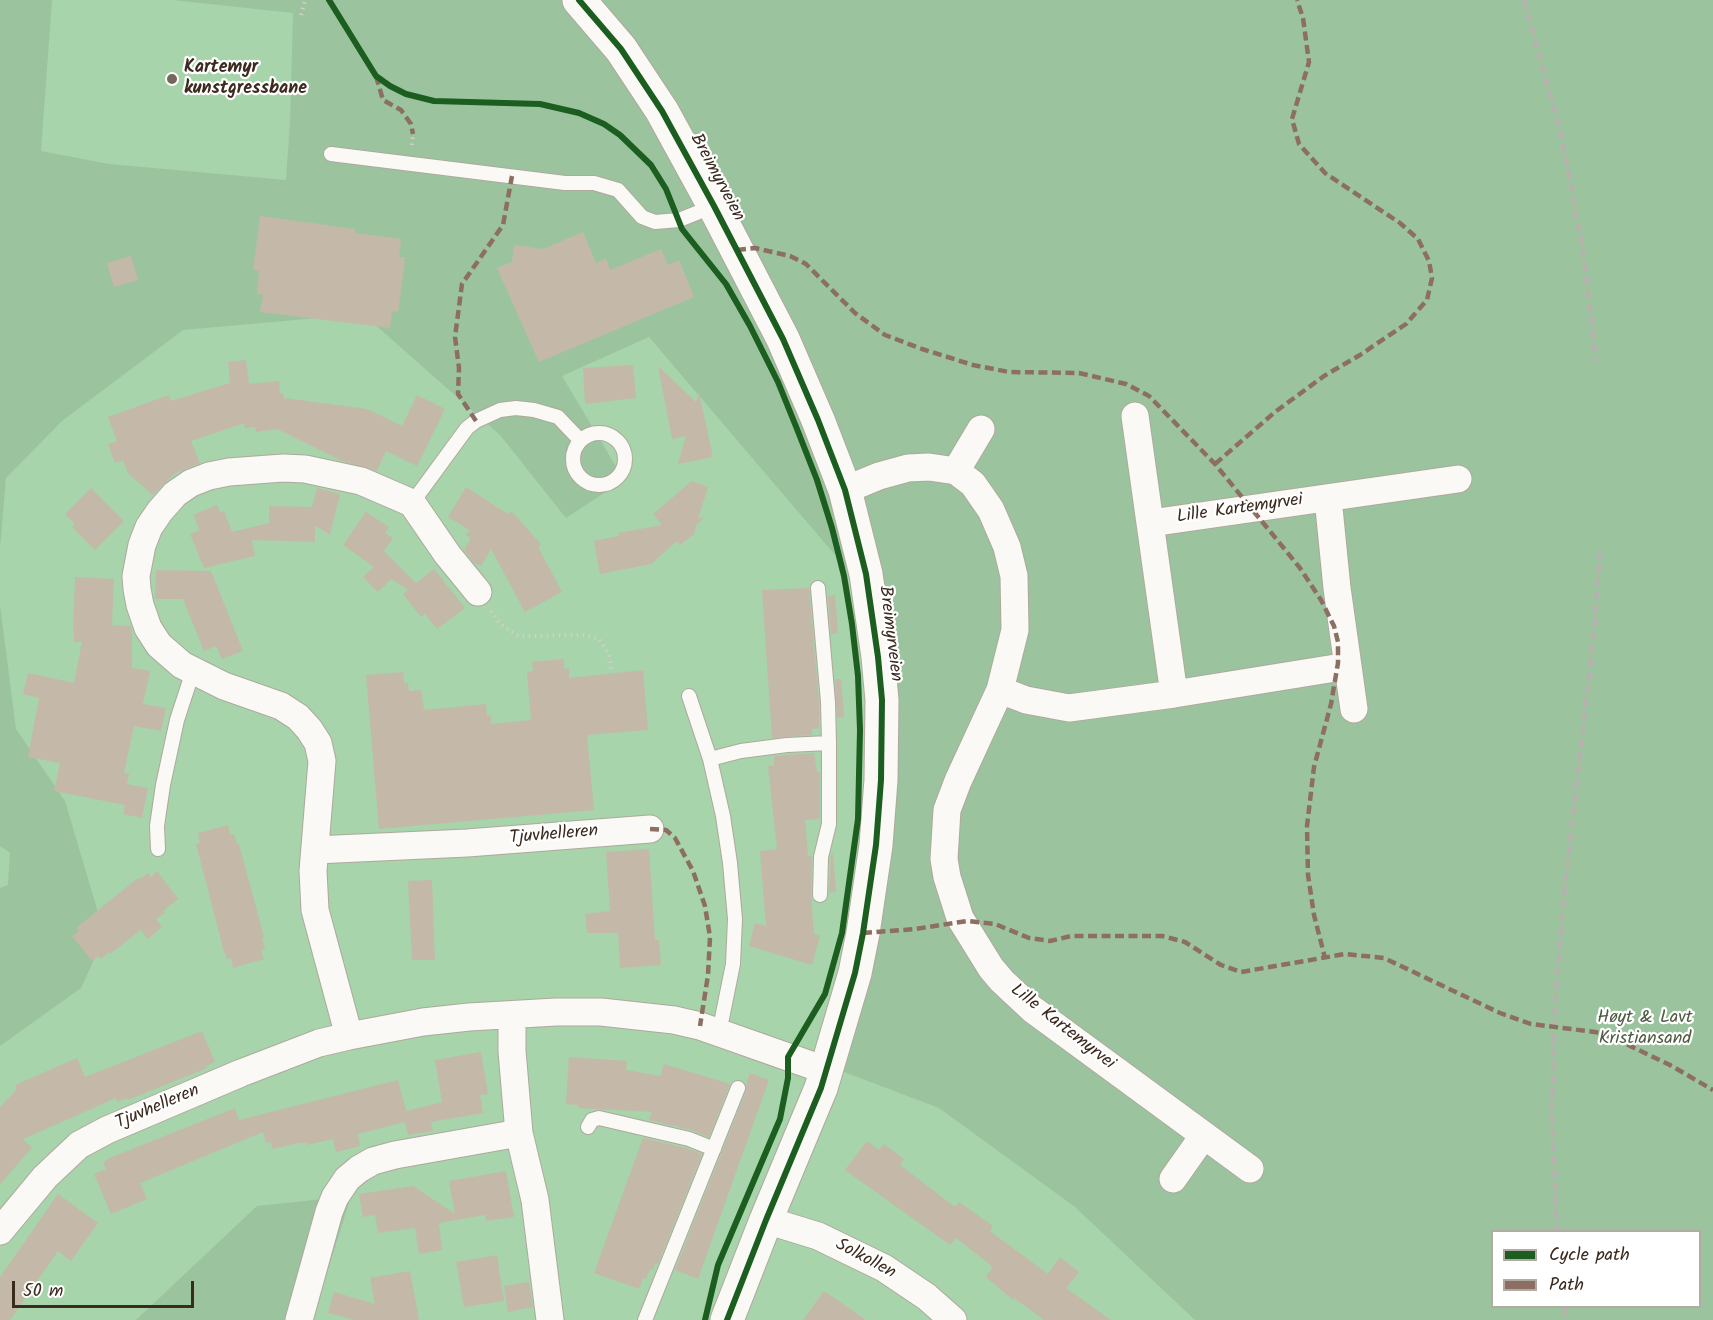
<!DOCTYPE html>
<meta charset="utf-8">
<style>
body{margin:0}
#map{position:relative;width:1713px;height:1320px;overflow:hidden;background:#e0d9c6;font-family:Kalam,sans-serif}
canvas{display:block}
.legend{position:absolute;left:1491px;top:1230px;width:210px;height:78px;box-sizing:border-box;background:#fff;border:2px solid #b1aaa5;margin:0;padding:8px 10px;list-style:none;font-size:18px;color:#3b2a1e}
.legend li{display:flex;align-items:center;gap:12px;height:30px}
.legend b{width:30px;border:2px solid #b1aaa5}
.scale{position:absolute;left:12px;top:1281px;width:182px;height:27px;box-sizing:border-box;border:3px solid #3b2a1e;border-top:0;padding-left:8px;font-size:18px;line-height:21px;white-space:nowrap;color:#3b2a1e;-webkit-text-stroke:4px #fff;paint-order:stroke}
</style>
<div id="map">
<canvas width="1713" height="1320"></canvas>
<ul class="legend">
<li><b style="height:8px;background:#1b5e20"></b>Cycle path</li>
<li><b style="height:8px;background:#8d6e63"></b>Path</li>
</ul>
<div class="scale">50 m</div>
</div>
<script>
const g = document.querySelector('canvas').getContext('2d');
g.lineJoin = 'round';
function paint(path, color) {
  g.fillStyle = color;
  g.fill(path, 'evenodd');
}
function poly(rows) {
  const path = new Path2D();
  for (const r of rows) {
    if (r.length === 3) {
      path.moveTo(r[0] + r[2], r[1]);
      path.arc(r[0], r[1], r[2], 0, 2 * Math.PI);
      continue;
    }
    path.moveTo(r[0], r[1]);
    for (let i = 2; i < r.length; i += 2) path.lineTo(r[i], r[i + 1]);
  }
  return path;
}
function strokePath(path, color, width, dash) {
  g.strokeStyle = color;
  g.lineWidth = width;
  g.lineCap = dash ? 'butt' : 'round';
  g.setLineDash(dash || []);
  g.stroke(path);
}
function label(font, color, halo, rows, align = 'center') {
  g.font = font + ' Kalam,sans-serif';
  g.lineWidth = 4.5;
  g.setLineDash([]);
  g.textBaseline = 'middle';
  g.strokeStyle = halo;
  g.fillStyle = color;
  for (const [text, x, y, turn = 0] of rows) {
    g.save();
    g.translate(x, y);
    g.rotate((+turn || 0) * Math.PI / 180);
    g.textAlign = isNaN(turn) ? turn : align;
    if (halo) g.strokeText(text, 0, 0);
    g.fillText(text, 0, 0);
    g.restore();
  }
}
paint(poly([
 [0,0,1713,0,1713,1320,0,1320],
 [1492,1232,1700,1232,1700,1306,1492,1306]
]), '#a7d4aa');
paint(poly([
 [0,0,52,0,41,151,109,164,286,180,290,122,293,13,172,0,1713,0,1713,1320,1195,1320,1075,1207,939,1108,844,1072,827,1069,882,824,870,596,649,337,562,376,624,480,566,518,500,435,363,314,183,330,62,421,6,478,0,548],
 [1492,1232,1700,1232,1700,1306,1492,1306],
 [0,605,16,729,65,801,105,936,81,988,0,1046,0,888,8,885,10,853,0,846],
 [351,1196,318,1302,298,1320,136,1320,257,1206]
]), '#9bc49e');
paint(poly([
 [260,216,355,229,355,233,401,239,399,257,405,257,403,276,398,312,392,311,390,328,260,312,263,295,257,294,259,271,253,270],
 [583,232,596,263,606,258,610,270,661,249,668,265,679,260,694,297,539,362,497,268,512,262,514,245,543,249],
 [131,256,138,280,114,287,107,263],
 [246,360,249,384,279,381,280,393,283,393,284,398,367,409,402,426,417,395,445,409,417,466,386,451,377,471,342,461,277,429,256,432,255,427,245,428,244,423,191,441,200,463,174,474,153,495,128,473,123,460,115,463,108,444,117,441,108,417,169,395,171,401,230,383,228,362],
 [633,365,636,398,585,404,583,368],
 [658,366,696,402,699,392,713,457,678,464,686,436,672,439],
 [692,481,708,487,698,519,705,517,696,525,694,534,680,545,677,541,651,564,600,574,594,541,619,536,618,533,662,525,653,514],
 [466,487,508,514,511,511,541,544,538,547,562,592,525,612,491,549,481,566,474,563,464,550,471,538,466,535,469,530,448,517],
 [91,488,124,521,95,550,72,527,75,524,65,514],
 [317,488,340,494,330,535,315,525,315,542,252,540,255,556,204,568,190,534,200,530,193,515,217,505,220,513,224,511,232,532,269,523,269,506,312,507],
 [366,512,389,527,385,533,393,538,384,551,416,583,434,569,465,608,437,629,425,614,421,617,403,594,408,590,391,579,378,592,363,577,374,567,343,545],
 [156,570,211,571,243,651,222,659,216,646,204,651,183,599,155,599],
 [75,577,114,579,112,625,130,626,132,631,132,668,150,671,143,704,166,708,161,731,134,726,124,773,129,774,127,784,148,788,142,818,123,814,125,805,54,791,60,763,28,757,39,698,23,694,28,673,74,683,82,642,74,642,74,632,73,632],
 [809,588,819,703,819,728,812,729,812,735,772,738,762,590],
 [835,595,838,633,831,634,828,596],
 [564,659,564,669,569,668,569,678,643,670,648,730,587,735,594,810,379,829,366,675,403,672,404,683,408,683,409,691,421,690,424,710,486,704,487,716,491,715,491,724,531,720,527,672,533,671,532,662],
 [835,679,841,679,844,717,837,717],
 [814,753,817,772,820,772,820,819,805,820,808,856,812,856,811,895,814,934,820,936,812,965,749,946,755,923,766,926,760,851,777,849,768,766,774,766,774,756],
 [228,825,230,835,234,834,237,845,239,844,264,937,262,938,265,949,261,950,264,959,233,968,231,958,227,959,223,948,196,844,200,843,198,833],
 [649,849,655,940,659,940,661,965,620,968,618,933,587,933,585,914,610,911,606,852],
 [831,854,833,854,836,892,829,893],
 [157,871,178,899,163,911,165,913,156,919,162,927,148,939,141,930,110,954,109,952,101,959,98,956,92,961,72,936,79,931,76,928,138,878,139,879,148,873,151,877],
 [432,880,435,960,412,960,408,881],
 [202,1031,215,1062,206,1066,207,1068,128,1100,127,1098,117,1102,116,1098,23,1139,32,1148,0,1184,0,1107,17,1089,15,1085,77,1058,85,1077],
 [481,1052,488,1094,480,1095,483,1113,431,1122,433,1131,408,1135,405,1122,358,1134,360,1146,336,1152,333,1139,307,1145,307,1143,299,1143,272,1149,271,1142,266,1143,263,1132,140,1183,147,1199,111,1214,94,1174,106,1169,103,1162,112,1157,235,1108,239,1120,398,1080,406,1111,442,1102,435,1060],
 [569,1057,627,1061,626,1070,660,1076,664,1064,730,1084,709,1137,691,1130,649,1120,652,1112,578,1108,578,1105,566,1104],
 [750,1073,769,1080,698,1279,675,1270,746,1091,746,1085],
 [643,1138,686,1148,702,1154,658,1264,655,1263,653,1270,650,1269,646,1279,643,1278,639,1289,594,1273],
 [867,1141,879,1150,884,1144,904,1159,900,1165,955,1207,959,1202,993,1226,990,1231,1048,1274,1060,1257,1079,1272,1066,1288,1111,1320,1044,1320,1014,1298,1013,1300,986,1277,993,1267,956,1238,950,1245,845,1170],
 [506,1171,514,1217,486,1221,485,1215,439,1223,442,1250,419,1254,415,1228,378,1233,375,1215,363,1217,359,1194,413,1186,455,1214,449,1181],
 [58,1194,98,1223,71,1261,58,1251,10,1320,0,1320,0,1277],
 [497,1255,504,1301,464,1307,456,1262],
 [410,1271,419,1320,354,1320,328,1313,334,1292,375,1304,370,1278],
 [529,1282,533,1307,508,1312,504,1286],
 [824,1291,866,1320,803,1320]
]), '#c4b9a8');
const service = poly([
 [331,154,565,183,594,183,618,190,642,217,655,222,679,220,714,206],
 [599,459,26],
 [412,503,467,428,476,421,500,410,516,408,534,410,558,417,580,440],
 [818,588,828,702,829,743],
 [689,696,710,759],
 [158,849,157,826,163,785,177,720,193,671],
 [719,1033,733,964,735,919,730,863,723,816,710,759,741,751,787,745,829,743,829,824,821,857,820,895],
 [588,1127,592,1120,599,1118,689,1139,714,1149],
 [645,1320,738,1088]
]);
const minor = poly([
 [1135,416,1174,694],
 [956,471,973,484,991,510,1007,547,1014,576,1015,630,1000,690,1026,700,1069,708,1174,694,1348,666],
 [845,490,879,476,908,468,929,467,956,471,981,429],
 [1328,498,1337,588,1354,709],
 [1151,523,1458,479],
 [1000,690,958,781,947,810,944,859,947,877,960,918,991,968,1002,981,1032,1009,1250,1169],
 [315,850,467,843,650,829],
 [512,1016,512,1051,519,1133,535,1200,550,1320],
 [349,1036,315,910,313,871,322,761,318,743,309,729,298,717,281,706,224,686,182,665,159,645,148,628,140,605,137,589,136,576,142,545,149,527,160,511,175,494,191,483,209,476,229,472,283,468,305,469,361,481,412,503,447,554,478,592],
 [1173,1179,1204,1135],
 [766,1220,818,1236,884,1268,927,1297,953,1320],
 [0,1231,45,1177,79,1145,107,1130,241,1073,319,1043,349,1036,423,1022,469,1017,556,1012,601,1012,674,1020,700,1026,825,1070],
 [299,1320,329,1212,335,1197,347,1179,359,1169,373,1161,395,1155,519,1133]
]);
const tertiary = poly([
 [579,0,621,49,662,111,714,206,783,339,818,420,845,490,866,574,878,657,882,700,881,780,876,845,863,933,855,973,821,1088,766,1220,727,1320]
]);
strokePath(service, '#aea99c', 16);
strokePath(minor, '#aea99c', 29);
strokePath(tertiary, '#aea99c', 35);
strokePath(poly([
 [301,15,305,0],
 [412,145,413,134],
 [491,611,500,624,519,636,583,635,599,639,609,655,612,672]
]), '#d1cfc9', 4, [1.5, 4.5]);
strokePath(service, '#faf9f6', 14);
strokePath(minor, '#faf9f6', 27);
strokePath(tertiary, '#faf9f6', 33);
strokePath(poly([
 [1524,0,1559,126,1568,170,1584,257,1596,361],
 [1557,1232,1552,1110,1555,1005,1563,903,1594,633,1600,552],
 [1565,1306,1566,1320]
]), '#b5b2ad', 4.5, [9, 4.5]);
strokePath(poly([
 [376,76,383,100,401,110,411,124,413,134],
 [737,250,755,248,790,256,806,264,855,313,885,335,922,349,973,365,1009,372,1079,373,1126,384,1149,396,1215,464,1300,568,1321,600,1334,626,1338,642,1338,663,1331,704,1314,767,1307,826,1308,875,1314,915,1325,958],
 [476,421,458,394,459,368,455,337,462,284,503,225,512,176],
 [1215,464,1275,412,1324,376,1360,355,1406,324,1427,300,1432,278,1429,261,1418,239,1400,223,1325,173,1299,144,1292,119,1309,62,1303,18,1297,0],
 [650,829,666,830,675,838,693,871,705,906,710,937,708,975,700,1026],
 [863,933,915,929,967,921,995,924,1029,938,1050,941,1071,936,1162,936,1185,942,1221,965,1241,972,1345,954,1384,958,1500,1013,1531,1024,1603,1033,1670,1065,1713,1090]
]), '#8d6e63', 4.5, [9, 4.5]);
strokePath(poly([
 [329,0,376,76,390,86,406,94,434,101,540,104,579,113,604,124,620,135,651,165,666,189,682,229,726,284,750,326,778,382,797,429,817,480,832,528,844,576,852,624,858,676,860,730,858,819,842,933,825,994,788,1057,788,1078,780,1119,718,1265,705,1320],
 [579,0,621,49,662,111,714,206,783,339,818,420,845,490,866,574,878,657,882,700,881,780,876,845,863,933,855,973,821,1088,766,1220,727,1320]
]), '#1b5e20', 6);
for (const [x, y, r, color] of [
 [172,79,6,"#756759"]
]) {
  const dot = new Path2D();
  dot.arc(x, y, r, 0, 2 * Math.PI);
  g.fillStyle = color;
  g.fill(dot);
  strokePath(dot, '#fff', 2);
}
label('bold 18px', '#3b2a1e', '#fff', [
 ["Kartemyr",184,69],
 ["kunstgressbane",184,90]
], 'left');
label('18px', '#3b2a1e', '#fff', [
 ["Breimyrveien",716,178,62],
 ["Lille Kartemyrvei",1240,510,-8],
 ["Breimyrveien",889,634,83],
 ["Tjuvhelleren",554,836,-5],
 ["Lille Kartemyrvei",1062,1028,38],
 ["Tjuvhelleren",158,1108,-23],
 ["Solkollen",865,1260,28]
]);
label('18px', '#4d5c41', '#fff', [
 ["Høyt & Lavt",1645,1019],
 ["Kristiansand",1645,1040]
]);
</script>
